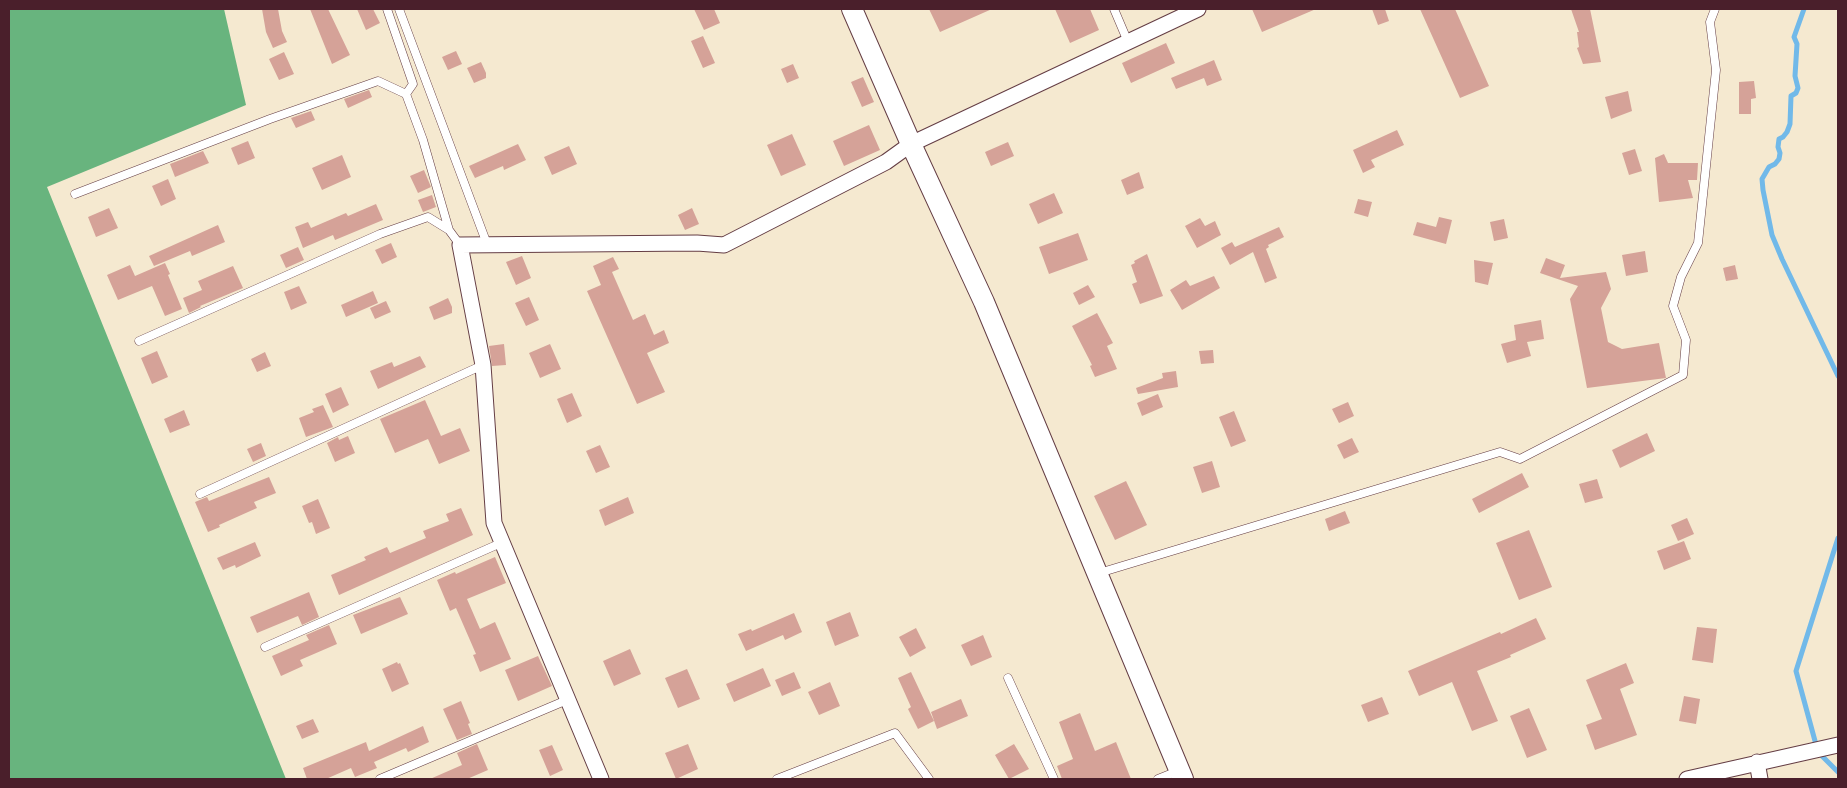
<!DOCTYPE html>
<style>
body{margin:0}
#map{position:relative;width:1847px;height:788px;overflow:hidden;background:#f5e9d0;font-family:Pangolin,sans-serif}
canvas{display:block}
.frame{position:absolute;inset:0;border:10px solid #4a1f2b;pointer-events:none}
</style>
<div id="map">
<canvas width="1847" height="788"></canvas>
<div class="frame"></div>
</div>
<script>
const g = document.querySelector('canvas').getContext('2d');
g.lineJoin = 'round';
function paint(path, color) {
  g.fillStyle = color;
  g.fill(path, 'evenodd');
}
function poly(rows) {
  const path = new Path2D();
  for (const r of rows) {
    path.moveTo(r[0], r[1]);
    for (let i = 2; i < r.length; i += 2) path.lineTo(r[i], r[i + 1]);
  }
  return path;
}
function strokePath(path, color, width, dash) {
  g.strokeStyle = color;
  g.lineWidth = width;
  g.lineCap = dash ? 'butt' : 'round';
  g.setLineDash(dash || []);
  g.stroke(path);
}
paint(poly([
 [9,9,224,9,246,105,47,187,286,779,9,779]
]), '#68b47e');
strokePath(poly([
 [1804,9,1794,37,1797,44,1795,76,1798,88,1796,93,1791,96,1790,124,1787,132,1783,137,1779,139,1778,147,1780,153,1779,159,1775,164,1769,167,1762,179,1763,190,1772,235,1782,259,1838,376],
 [1838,538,1796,671,1818,752,1838,772]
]), '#71b9e9', 5);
paint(poly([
 [262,9,278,9,282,31,287,42,273,48,266,32],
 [310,9,328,9,350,55,332,64],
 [357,9,373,9,380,23,366,30],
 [694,9,714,9,720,23,704,30],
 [929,9,992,9,940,32],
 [1055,9,1090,9,1099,30,1070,43],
 [1252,9,1316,9,1262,32],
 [1372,9,1385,9,1389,21,1378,25],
 [1420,9,1455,9,1489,86,1460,98],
 [1571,9,1590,9,1601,62,1583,64,1577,48,1579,47,1577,32,1579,32],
 [703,36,715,63,703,68,691,41],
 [1166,43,1175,63,1131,83,1122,63],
 [456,51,462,64,448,70,442,57],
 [284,52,294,74,279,80,269,59],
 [1214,60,1222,80,1207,86,1204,78,1176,89,1171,78],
 [481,62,486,73,486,78,474,83,467,68],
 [793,64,799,78,787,83,781,69],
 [863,77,874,102,862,107,851,82],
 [1754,81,1756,98,1751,99,1751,114,1739,114,1739,82],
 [369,90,372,97,348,108,344,99],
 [1628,91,1632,111,1611,119,1605,97],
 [311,111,315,120,296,128,291,118],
 [869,125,880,150,844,166,833,141],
 [1397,130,1404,145,1371,160,1375,167,1363,173,1353,150],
 [792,134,806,165,781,176,767,145],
 [248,141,255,158,238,165,231,148],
 [1008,142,1014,156,991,166,985,152],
 [518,144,526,160,504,170,503,166,475,178,469,166],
 [569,146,577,164,552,175,544,157],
 [1635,149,1642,171,1629,175,1622,153],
 [203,151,209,163,175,177,170,164],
 [1664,154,1668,163,1698,163,1697,180,1688,180,1693,198,1659,202,1655,158],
 [342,155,351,177,322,190,312,168],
 [424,170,431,187,418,193,410,176],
 [1139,172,1144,188,1127,195,1121,180],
 [168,179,176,199,161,206,152,186],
 [1054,193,1063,213,1038,224,1029,204],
 [432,195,436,207,423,212,418,200],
 [1358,199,1372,202,1368,217,1354,213],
 [376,204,383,220,335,240,333,235,303,248,295,227,308,222,311,228,346,213,348,216],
 [109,208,118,228,96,237,88,217],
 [692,208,699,224,685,230,678,215],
 [1439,217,1452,220,1446,244,1413,235,1417,222,1436,227],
 [1200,218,1205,226,1215,221,1221,235,1197,248,1185,226],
 [1504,219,1508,238,1494,241,1490,222],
 [218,225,225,242,192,256,190,251,154,266,149,256],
 [1279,227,1284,237,1268,245,1269,247,1266,249,1277,278,1265,283,1253,252,1230,265,1221,248,1232,242,1235,247],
 [1078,233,1088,260,1049,274,1039,247],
 [391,243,397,257,382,264,375,250],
 [298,247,304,260,286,268,280,255],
 [1645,251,1648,272,1626,276,1622,255],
 [1147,254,1163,296,1140,304,1132,284,1137,282,1131,265,1135,263,1134,261],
 [522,256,531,278,516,285,506,262],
 [613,257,619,269,612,272,633,320,645,314,654,335,664,330,669,343,647,353,665,392,637,404,587,291,601,285,593,266],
 [1546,258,1565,265,1560,278,1606,272,1611,289,1601,308,1608,342,1622,349,1659,343,1666,378,1587,388,1570,299,1578,286,1540,273],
 [1474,260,1493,263,1488,285,1475,282],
 [165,263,170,274,168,275,182,309,165,316,152,286,118,300,107,275,130,265,135,276],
 [1735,265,1738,279,1726,281,1723,268],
 [233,266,243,288,200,306,201,307,189,313,183,298,202,290,198,281],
 [1214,276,1220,288,1182,310,1170,290,1186,280,1190,286],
 [1088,285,1095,297,1079,305,1073,293],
 [299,286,307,303,291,310,284,292],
 [373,291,378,303,346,317,341,305],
 [529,297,539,320,526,326,515,303],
 [448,298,452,307,452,313,434,320,429,307],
 [386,301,391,312,375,319,370,308],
 [1097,313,1113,343,1107,346,1117,369,1095,377,1090,366,1092,365,1072,326],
 [1541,320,1544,339,1527,342,1531,356,1507,363,1501,344,1516,340,1514,325],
 [504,344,506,365,492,366,489,346],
 [550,344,561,369,540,378,529,353],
 [1213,350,1214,363,1201,364,1199,351],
 [157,351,168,377,152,384,141,358],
 [265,352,271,366,257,372,251,359],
 [420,356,426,367,378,389,370,371,392,362,394,367],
 [1176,371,1178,387,1138,394,1136,388,1163,378,1162,373],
 [341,387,349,405,333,413,325,394],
 [572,393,582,416,567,423,557,399],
 [1158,394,1163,407,1142,416,1137,403],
 [425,400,441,436,460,428,470,451,439,464,428,439,395,453,380,419],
 [1348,402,1354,416,1339,423,1332,409],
 [323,405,333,427,306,437,299,418,314,412,312,409],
 [184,410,190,425,170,433,164,419],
 [1234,411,1246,441,1231,447,1219,417],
 [1647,433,1655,451,1620,468,1612,450],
 [348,436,355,453,335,462,327,443,338,437,339,440],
 [1352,438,1359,452,1344,459,1337,445],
 [261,443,266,456,253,462,247,449],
 [600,445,610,467,596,473,586,451],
 [1212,461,1220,487,1202,493,1193,467],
 [1522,473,1529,487,1479,513,1472,499],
 [269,477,276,493,254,502,257,508,219,525,220,527,208,532,195,502,207,497,209,501],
 [1597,479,1603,498,1585,503,1579,484],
 [1126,481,1147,525,1115,540,1094,496],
 [628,497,634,513,605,526,599,510],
 [318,499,330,528,316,534,312,522,309,523,302,506],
 [461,508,473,535,339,595,331,575,366,560,364,557,387,547,390,553,426,538,423,531,449,521,446,514],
 [1345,511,1350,523,1329,531,1325,519],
 [1687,518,1694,534,1678,541,1671,525],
 [1529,530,1552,587,1519,600,1496,543],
 [1684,541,1691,559,1664,570,1657,551],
 [255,542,261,556,236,568,235,565,223,570,217,558],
 [495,557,506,583,467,599,480,629,495,622,511,659,480,672,473,655,476,654,456,608,450,611,437,580,455,572,456,574],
 [309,592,319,617,302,625,298,616,257,633,250,617],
 [400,597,408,614,361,634,353,615],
 [850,612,859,636,835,646,826,622],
 [794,613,802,632,785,640,783,635,746,651,738,634,751,629,752,631],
 [1536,618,1546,639,1510,655,1511,657,1477,671,1498,721,1472,731,1452,682,1419,696,1408,671,1500,632,1501,634],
 [329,625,337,644,300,660,303,666,281,676,272,656,309,640,306,635],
 [1697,627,1717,629,1713,663,1692,660],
 [916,628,926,648,910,657,899,637],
 [983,635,992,657,971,666,961,645],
 [630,649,641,674,614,686,603,661],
 [538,656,552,686,518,701,505,670],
 [397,662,398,664,400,663,409,684,392,692,382,669],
 [1626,663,1634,683,1620,689,1637,735,1595,750,1586,725,1602,719,1586,680],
 [763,668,771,686,734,702,726,684],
 [687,669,700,699,678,708,665,678],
 [794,672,801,688,782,696,775,680],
 [911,672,934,721,918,729,908,709,911,707,898,678],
 [830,682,840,706,819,715,808,692],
 [1684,696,1700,699,1696,724,1679,721],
 [1382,697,1389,714,1368,722,1361,705],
 [961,699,968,716,937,729,931,712],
 [461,701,470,723,468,724,472,734,457,740,443,709],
 [1529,708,1547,750,1527,758,1510,716],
 [1080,713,1095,751,1116,742,1131,779,1062,779,1057,766,1073,759,1059,722],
 [313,719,319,732,302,739,296,726],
 [423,726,429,742,408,752,406,748,374,762,377,768,355,777,351,768,326,779,307,779,303,768,366,742,369,751],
 [477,744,488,770,467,779,430,779,462,765,457,753],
 [688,744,698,769,676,779,665,753],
 [1014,744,1029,769,1009,779,995,755],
 [552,745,563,770,550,776,539,750]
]), '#d5a298');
const service = poly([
 [387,9,413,84,406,94],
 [399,9,487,244],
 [1114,9,1128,42],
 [75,194,270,119,378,81,406,94,423,140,449,230],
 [139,341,380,234,428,217,449,230,460,245],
 [200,494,483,365],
 [1099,573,1500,452,1520,459,1683,375,1686,340,1673,306,1681,277,1698,243,1716,70,1710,22,1715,9],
 [265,647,501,543],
 [1008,678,1054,779],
 [380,779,567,700],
 [777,779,895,733,929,779],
 [1158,779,1178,771]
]);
const minor = poly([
 [1757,762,1760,779],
 [601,779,494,523,483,365,460,245,697,243,724,245,886,162,911,144,1198,9],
 [1687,779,1838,745]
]);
const tertiary = poly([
 [852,9,911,144,984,302,1183,779]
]);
strokePath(service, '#643d44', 9);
strokePath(minor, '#643d44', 17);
strokePath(tertiary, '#643d44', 22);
strokePath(service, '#fff', 8);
strokePath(minor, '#fff', 15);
strokePath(tertiary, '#fff', 20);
</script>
